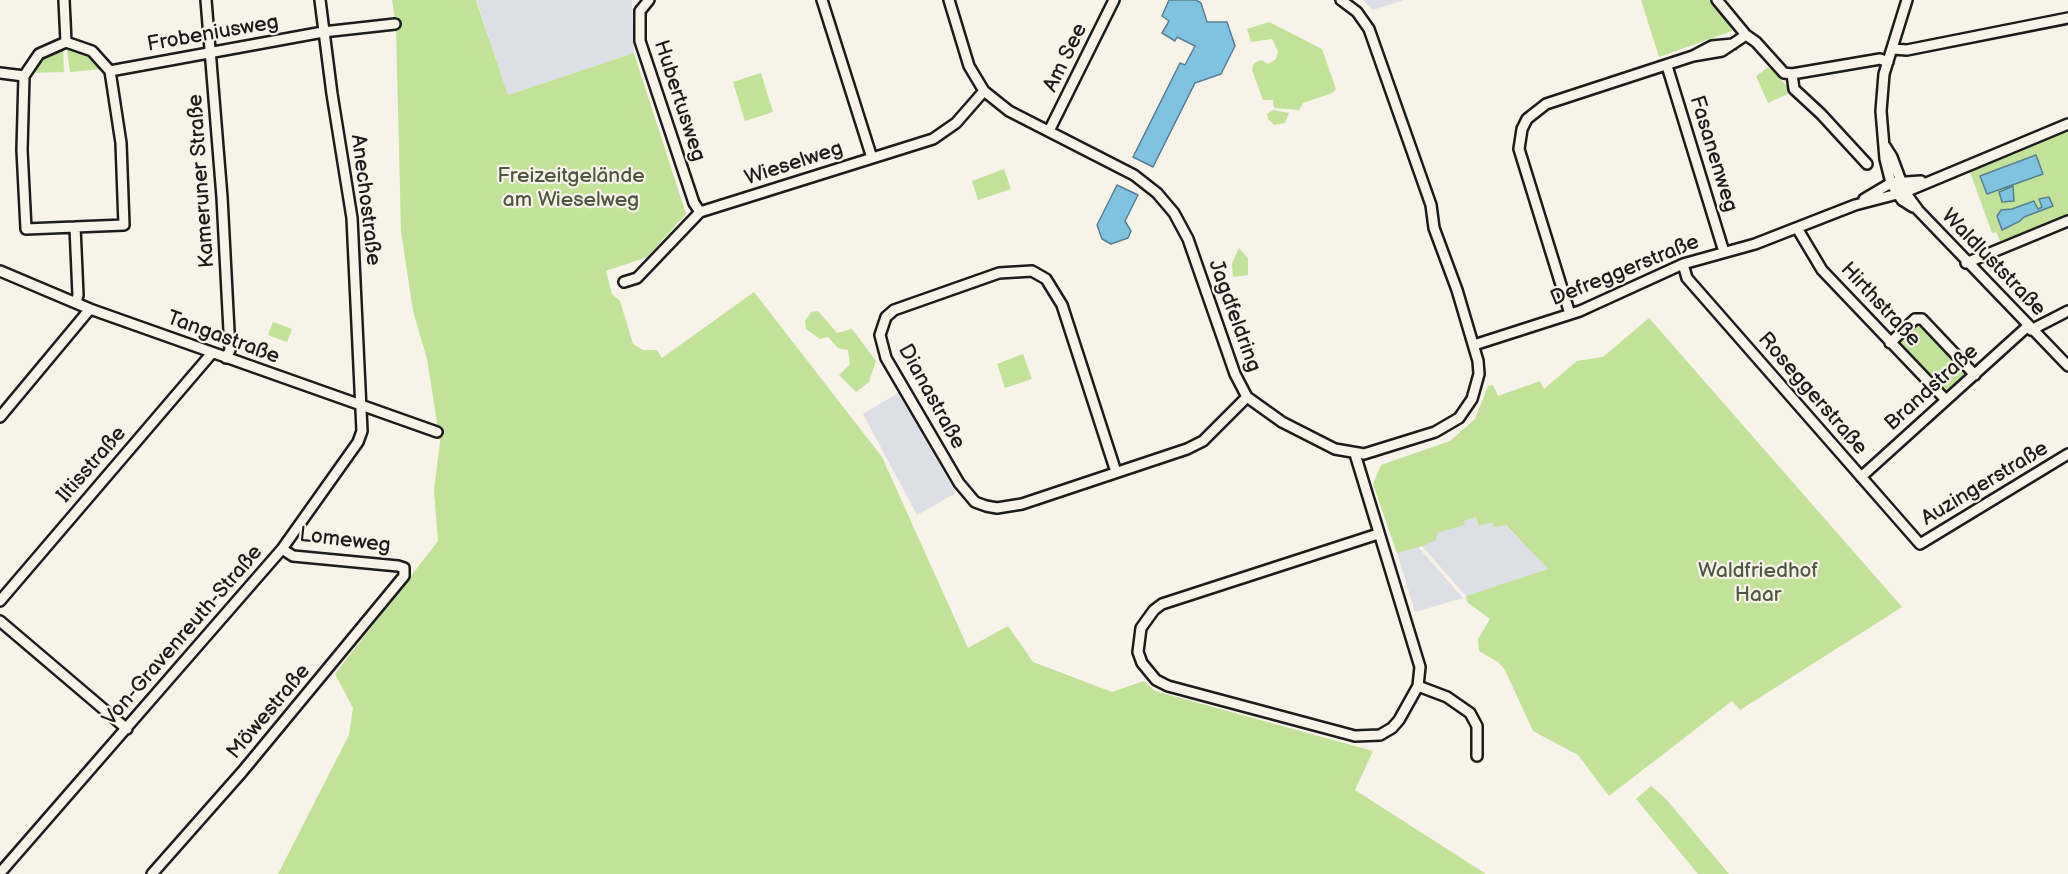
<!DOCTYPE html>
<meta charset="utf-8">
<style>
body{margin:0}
canvas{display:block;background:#f7f3e8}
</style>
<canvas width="2068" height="874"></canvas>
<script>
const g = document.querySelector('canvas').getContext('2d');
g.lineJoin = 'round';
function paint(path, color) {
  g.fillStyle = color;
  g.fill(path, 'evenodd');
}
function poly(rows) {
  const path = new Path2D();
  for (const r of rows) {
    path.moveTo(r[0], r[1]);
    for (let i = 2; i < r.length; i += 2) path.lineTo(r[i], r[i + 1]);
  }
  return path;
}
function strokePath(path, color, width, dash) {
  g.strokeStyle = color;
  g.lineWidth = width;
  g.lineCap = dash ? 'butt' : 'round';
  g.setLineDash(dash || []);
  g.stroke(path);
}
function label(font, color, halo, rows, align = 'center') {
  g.font = font + ' "Balsamiq Sans",sans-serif';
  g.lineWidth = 4.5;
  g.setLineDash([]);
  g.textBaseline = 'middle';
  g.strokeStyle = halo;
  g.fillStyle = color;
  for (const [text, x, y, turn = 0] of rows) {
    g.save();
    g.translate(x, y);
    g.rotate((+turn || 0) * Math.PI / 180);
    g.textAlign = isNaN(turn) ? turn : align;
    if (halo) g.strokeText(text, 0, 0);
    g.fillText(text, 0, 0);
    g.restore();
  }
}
paint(poly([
 [469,0,632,0,634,53,508,95,477,1],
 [1363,0,1404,0,1373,10],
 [898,393,956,493,917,515,863,414],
 [1476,517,1505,525,1549,569,1466,596,1422,546,1436,540,1436,533,1465,525,1464,521],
 [1418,547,1463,598,1415,612,1397,553]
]), '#dcdfe5');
paint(poly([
 [392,0,476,0,508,95,634,53,686,214,647,257,606,271,612,294,620,301,633,344,643,350,657,350,662,358,754,292,882,457,968,648,1008,626,1033,662,1112,692,1144,681,1155,691,1373,751,1355,790,1486,874,278,874,349,735,353,708,335,674,438,541,434,490,440,442,427,359,413,311,401,231,396,27],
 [1641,0,1710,0,1730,24,1732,31,1659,57],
 [1269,22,1322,49,1336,89,1332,93,1303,103,1299,110,1274,108,1273,100,1263,100,1252,70,1254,63,1261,60,1268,64,1276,59,1278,51,1272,39,1251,42,1247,29],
 [63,48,64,72,32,73,40,60],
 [70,48,86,53,102,69,70,72,67,51],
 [1769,67,1792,92,1768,103,1756,76],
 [761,73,773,112,745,121,733,82],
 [1273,110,1289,113,1285,123,1274,125,1268,119,1267,114],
 [2068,128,2068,215,2000,241,1996,232,1992,233,1969,169],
 [1004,169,1011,189,978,200,972,181],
 [1239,248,1248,258,1248,275,1233,277,1232,263],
 [818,311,837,333,852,329,876,361,869,382,856,392,839,375,850,364,848,350,838,348,828,337,820,339,806,329,805,321,811,312],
 [1649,318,1902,607,1740,710,1732,701,1609,796,1578,755,1533,731,1505,670,1498,662,1479,651,1478,639,1490,619,1467,602,1466,596,1548,569,1506,525,1494,527,1492,522,1479,526,1476,517,1464,521,1465,525,1437,533,1436,540,1423,546,1397,553,1373,484,1381,465,1450,441,1475,419,1488,386,1493,385,1498,396,1540,381,1544,389,1577,361,1603,357],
 [273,322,292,329,287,342,268,335],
 [1916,323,1921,323,1969,374,1947,394,1896,344],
 [1023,354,1032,379,1005,388,997,364],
 [1651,786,1666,799,1729,874,1698,874,1636,799]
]), '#c2e199');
const water = poly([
 [1169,0,1196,0,1201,3,1207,22,1227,22,1235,46,1221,74,1195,83,1153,167,1133,157,1180,63,1185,65,1195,46,1177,37,1175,41,1162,33,1169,21,1162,16,1169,0],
 [2036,155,2043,174,1987,194,1980,176,2036,155],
 [1117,185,1138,195,1125,221,1131,231,1128,238,1111,244,1102,239,1097,225,1117,185],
 [2013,186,2014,201,2002,202,1999,192,2013,186],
 [2049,197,2053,206,2024,217,2020,221,2002,230,1997,216,2001,210,2012,209,2034,201,2038,209,2042,207,2039,199,2049,197]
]);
paint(water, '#80c3e1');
strokePath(water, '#588092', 1.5);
const street = poly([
 [64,0,66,42],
 [206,0,222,197,230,350,226,358],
 [649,0,640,11,640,41,694,203,700,212],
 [822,0,872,158],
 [949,0,969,66,984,91,1009,111,1134,175,1157,193,1174,213,1188,239,1235,374,1247,397,1282,422,1335,449,1364,454,1435,432,1459,418,1472,399,1479,374,1478,361,1457,290,1434,228,1431,205,1369,29,1357,12,1341,0],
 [1717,0,1746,35,1756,42,1784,73,1792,74,1794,89,1821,114,1867,164],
 [1907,0,1884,74,1881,111,1885,159,1891,183,1902,200,1913,207],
 [66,42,92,51,110,71,121,143,124,225,26,229,22,150,24,76,39,54,66,42],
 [1893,49,1907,50,2068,18],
 [1693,56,1712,46,1733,44],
 [1667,66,1724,252],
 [110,71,323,32,395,24],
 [0,73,24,76],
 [1792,74,1880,59,1888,62],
 [1049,131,1114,0],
 [1885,146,1892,157,1905,192,1918,210,2068,366],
 [1864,199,1891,183,1921,181],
 [75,227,78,295,76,303],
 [1797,228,1822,270,1946,400],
 [1966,263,2068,221],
 [1683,264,1687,278,1920,544,2068,454],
 [0,271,90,309,437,432],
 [624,282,637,278,700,212,933,139,956,123,984,91],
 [1570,314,1519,149,1522,129,1527,119,1546,104,1693,56,1722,51,1746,35],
 [2031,330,2068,311],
 [1890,343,1915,319,1922,319,1975,375],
 [1474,345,1580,311,1683,264,1755,244,1855,205,1905,192,2068,124],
 [0,417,90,309],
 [1355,454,1420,667,1418,686,1399,720,1392,728,1380,735,1355,736,1168,686,1156,680,1142,663,1138,652,1141,628,1154,610,1162,604,1378,534],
 [1116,472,1062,305,1046,279,1032,271,999,273,894,310,886,317,880,335,886,358,959,483,975,502,986,506,997,508,1022,504,1187,449,1203,441,1247,397],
 [1861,477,2028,326],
 [0,601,212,353],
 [0,621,127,729],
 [1418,686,1447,697,1470,713,1477,726,1477,756],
 [0,873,282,549,358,442,362,431,352,218,332,94,320,0],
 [152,874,242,772,404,576,404,568,398,566,293,556,282,549]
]);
strokePath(street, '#1c1c1c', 14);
strokePath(street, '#f7f3e8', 9);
label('21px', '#1c1c1c', '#f7f3e8', [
 ["Frobeniusweg",213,34,-10],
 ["Am See",1066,58,-64],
 ["Hubertusweg",679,101,72],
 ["Fasanenweg",1713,154,73],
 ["Wieselweg",794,164,-18],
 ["Kameruner Straße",202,181,-94],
 ["Anechostraße",365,200,83],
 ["Waldluststraße",1993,263,46],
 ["Defreggerstraße",1625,271,-22],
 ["Hirthstraße",1880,305,47],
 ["Jagdfeldring",1234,316,70],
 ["Tangastraße",223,338,20],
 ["Brandstraße",1932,388,-42],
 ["Roseggerstraße",1812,394,49],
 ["Dianastraße",931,397,61],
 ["Iltisstraße",92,465,-49],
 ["Auzingerstraße",1985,484,-31],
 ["Lomeweg",345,541,7],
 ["Von-Gravenreuth-Straße",183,636,-49],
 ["Möwestraße",269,712,-50]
]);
label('21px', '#4e5742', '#f7f3e8', [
 ["Freizeitgelände",571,177],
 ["am Wieselweg",571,201],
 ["Waldfriedhof",1758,572],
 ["Haar",1758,596]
]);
</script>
